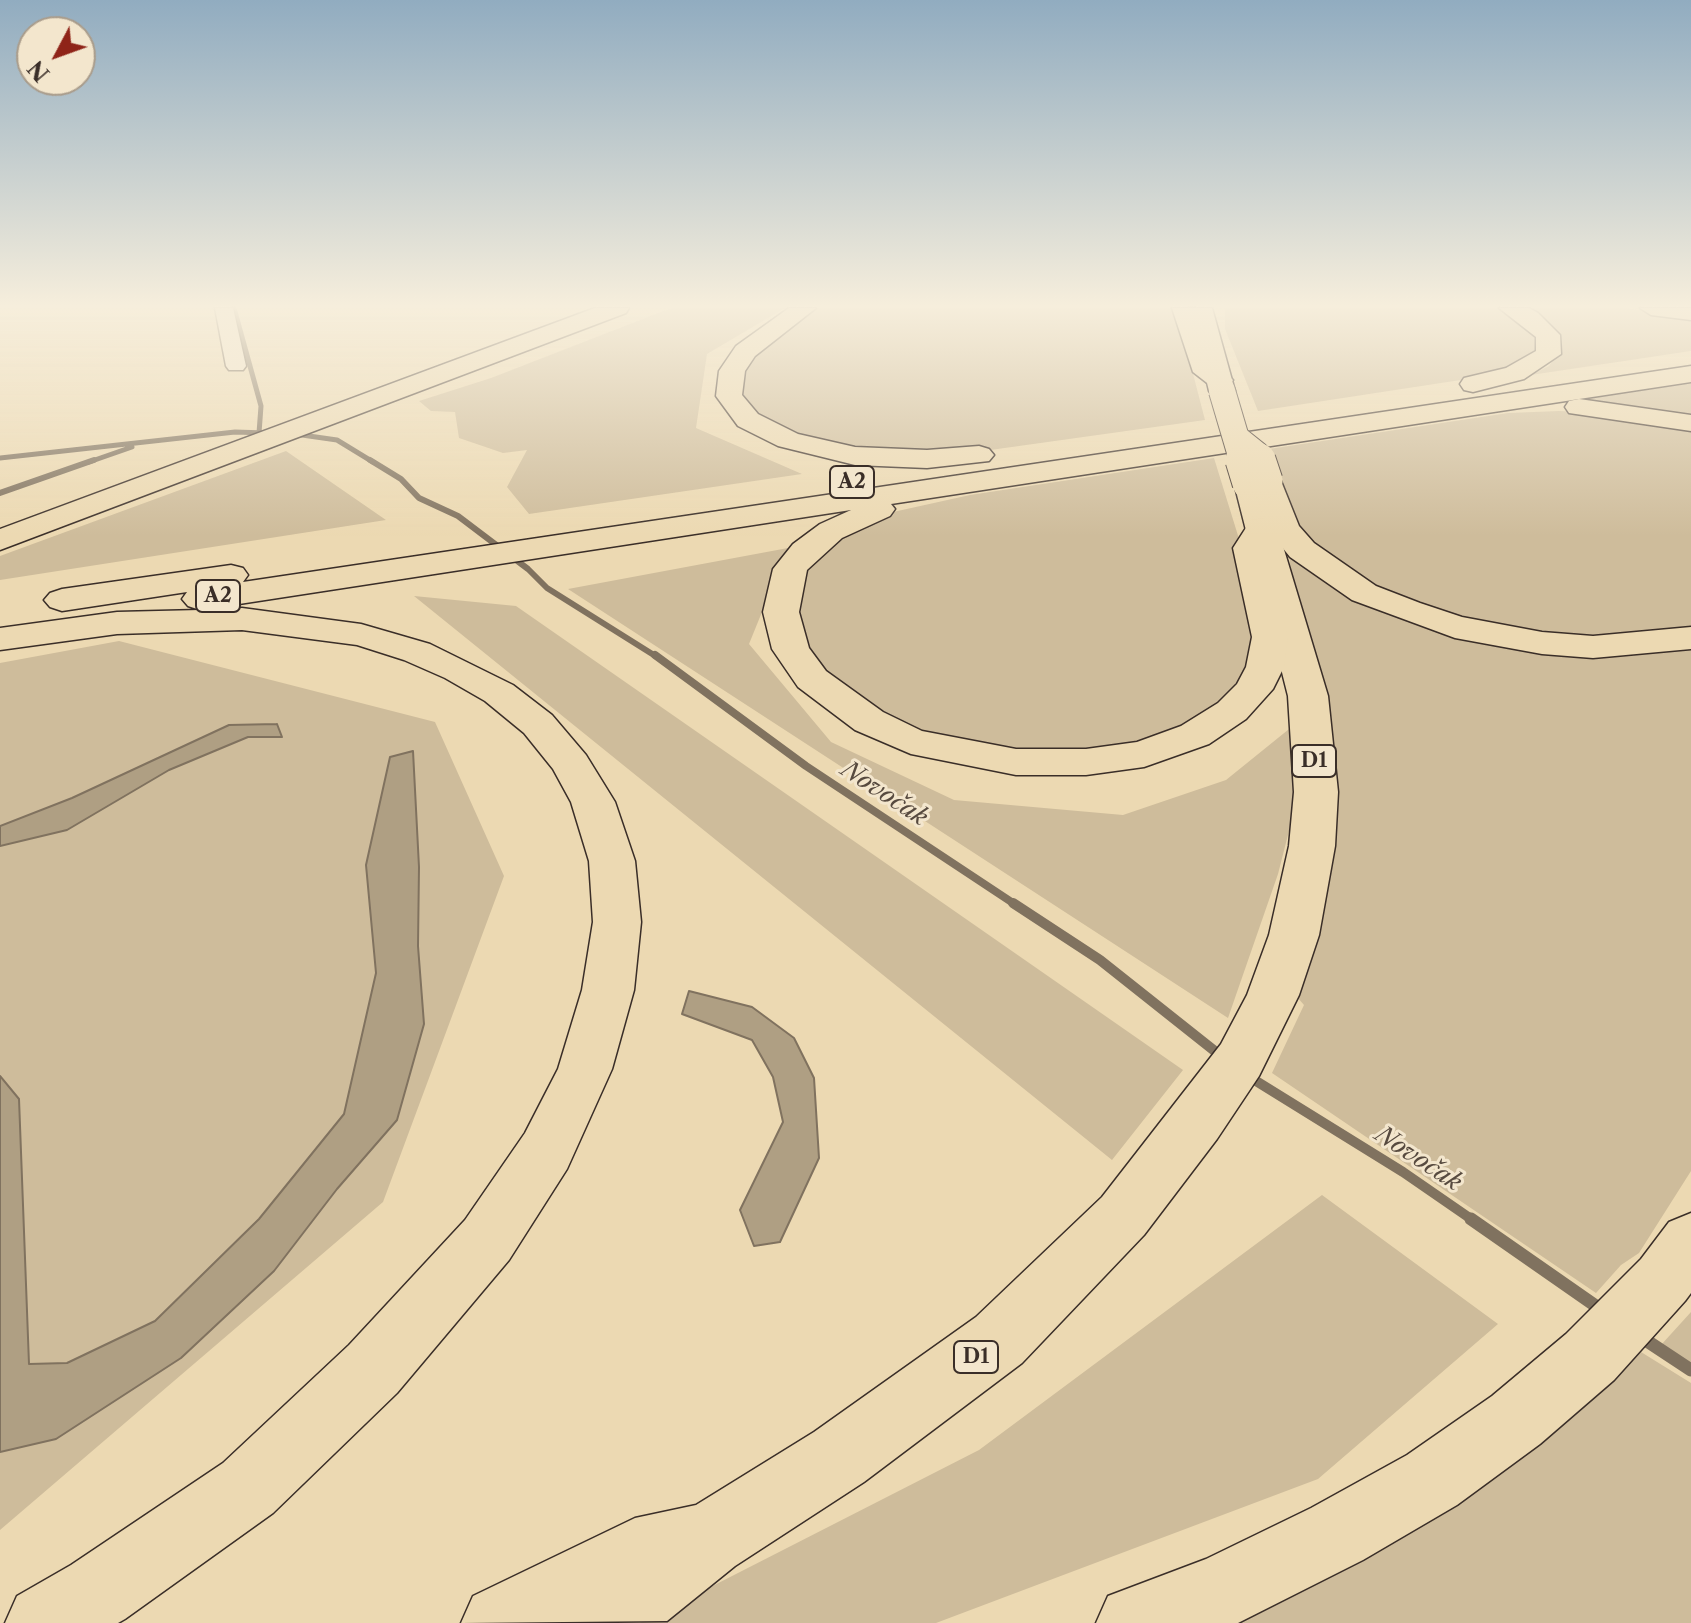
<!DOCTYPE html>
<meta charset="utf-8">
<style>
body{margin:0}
#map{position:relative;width:1691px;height:1623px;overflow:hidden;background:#ecd9b2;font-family:"Libre Caslon Text",serif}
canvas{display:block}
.north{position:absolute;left:16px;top:16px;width:80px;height:80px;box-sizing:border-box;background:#f3e6cd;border:2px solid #a99c8b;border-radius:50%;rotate:229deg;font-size:22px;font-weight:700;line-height:32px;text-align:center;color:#3a2e28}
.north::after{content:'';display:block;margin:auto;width:28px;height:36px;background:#8f2418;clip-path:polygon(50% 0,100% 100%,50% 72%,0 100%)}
</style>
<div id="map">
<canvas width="1691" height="1623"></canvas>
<div class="north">N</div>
</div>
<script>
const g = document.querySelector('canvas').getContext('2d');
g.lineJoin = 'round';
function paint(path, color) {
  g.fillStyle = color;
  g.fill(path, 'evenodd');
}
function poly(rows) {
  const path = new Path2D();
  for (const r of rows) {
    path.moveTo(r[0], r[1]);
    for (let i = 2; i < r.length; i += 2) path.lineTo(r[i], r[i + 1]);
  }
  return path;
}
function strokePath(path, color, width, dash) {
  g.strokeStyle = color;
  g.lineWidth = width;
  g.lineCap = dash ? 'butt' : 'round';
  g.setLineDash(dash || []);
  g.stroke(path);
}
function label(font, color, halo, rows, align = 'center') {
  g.font = font + ' "Libre Caslon Text",serif';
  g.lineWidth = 6;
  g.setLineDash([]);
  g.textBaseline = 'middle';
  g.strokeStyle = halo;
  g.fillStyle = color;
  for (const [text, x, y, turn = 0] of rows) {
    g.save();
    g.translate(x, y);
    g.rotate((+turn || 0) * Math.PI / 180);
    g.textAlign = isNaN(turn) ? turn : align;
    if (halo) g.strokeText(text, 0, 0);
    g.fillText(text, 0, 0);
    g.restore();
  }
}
paint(poly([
 [671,308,785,308,707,354,696,428,802,474,529,514,507,487,527,450,503,453,459,438,455,412,431,411,419,401,491,378],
 [817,308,1176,308,1205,420,969,453,882,453,810,441,751,411,740,392,744,372,758,353,787,326],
 [1225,308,1504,308,1539,338,1533,356,1487,376,1258,411,1225,329],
 [1523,308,1626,308,1691,317,1691,351,1531,375,1549,366,1558,353],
 [1691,383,1691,419,1572,401],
 [1559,411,1612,413,1691,427,1691,629,1606,638,1563,637,1456,619,1353,579,1297,528,1269,449,1508,413],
 [286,451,386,520,0,580,0,556],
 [1214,458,1244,555,1254,650,1242,677,1220,703,1185,726,1138,744,1093,751,1030,752,970,745,909,726,866,705,829,674,806,642,797,613,800,588,809,568,827,546,884,514,970,495],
 [788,548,749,644,831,742,954,800,1123,815,1226,780,1299,721,1302,780,1278,874,1228,1018,568,589],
 [1289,551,1395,614,1623,653,1691,649,1691,1171,1639,1253,1621,1265,1596,1293,1272,1073,1304,1005,1297,997,1320,928],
 [414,596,516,606,1183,1070,1112,1160],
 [119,641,435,722,504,876,383,1202,0,1530,0,663],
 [1322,1195,1498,1324,1318,1479,936,1623,640,1623,979,1450],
 [1691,1312,1691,1364,1661,1345],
 [1641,1352,1691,1383,1691,1623,1232,1623,1612,1381]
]), '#cebc9b');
const water = poly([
 [277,724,282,737,248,737,169,770,67,830,0,846,0,826,72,798,229,725,277,724],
 [413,751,419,867,418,946,424,1024,397,1120,337,1189,274,1271,181,1358,56,1439,0,1452,0,1076,19,1099,29,1364,67,1363,155,1321,259,1219,344,1114,376,973,366,865,390,757,413,751],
 [689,991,752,1007,794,1038,814,1078,819,1158,780,1242,754,1246,740,1210,783,1122,773,1077,752,1040,682,1014,689,991]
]);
paint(water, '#af9f83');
strokePath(water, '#80725f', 2);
strokePath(poly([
 [234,308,261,406,259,433],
 [295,434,337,440,373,462],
 [0,458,235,432,266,433],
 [89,462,132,447]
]), '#80725f', 5);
strokePath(poly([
 [370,460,401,479,419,498,458,516,528,569,547,588,657,657],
 [0,493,94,460]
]), '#80725f', 6);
strokePath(poly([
 [655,655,806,766,1016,905]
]), '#80725f', 8);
strokePath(poly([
 [1013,903,1100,960,1221,1056],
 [1248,1076,1403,1172,1474,1221]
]), '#80725f', 10);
strokePath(poly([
 [1471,1219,1603,1311],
 [1641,1337,1691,1370]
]), '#80725f', 13);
const street = poly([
 [215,308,233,308,246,366,243,370,229,370,226,366,215,308]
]);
const primary = poly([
 [1189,308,1212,308,1235,391,1231,397,1213,397,1209,391,1189,308],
 [1249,474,1260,477,1264,483,1328,696,1338,792,1335,846,1319,935,1299,995,1259,1076,1217,1139,1144,1235,1022,1363,864,1482,735,1566,667,1621,461,1623,473,1596,635,1518,696,1505,814,1432,976,1317,1102,1197,1221,1044,1247,995,1269,935,1289,846,1294,792,1288,696,1234,483,1238,477,1249,474]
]);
const highway = poly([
 [595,308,629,308,626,313,0,550,0,529,595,308],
 [789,308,816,308,755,356,745,371,742,395,758,414,798,434,855,447,927,450,979,446,989,449,994,455,989,461,927,468,855,465,778,446,738,426,716,396,719,371,736,346,789,308],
 [1172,308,1195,308,1214,363,1233,380,1229,386,1211,386,1193,372,1172,308],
 [1499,308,1529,308,1538,313,1560,335,1561,354,1524,379,1473,392,1464,390,1460,384,1464,378,1506,368,1536,351,1536,337,1499,308],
 [1640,308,1691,308,1691,320,1651,315,1640,308],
 [1691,366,1691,382,1579,399,1691,415,1691,431,1569,413,1565,407,1569,401,1579,399,891,504,895,509,890,516,842,538,807,570,799,612,809,648,826,671,883,712,922,731,1016,749,1086,749,1137,742,1181,726,1218,703,1237,684,1246,667,1252,637,1233,548,1251,520,1264,518,1251,481,1255,475,1266,472,1277,475,1281,481,1299,526,1314,543,1376,586,1420,603,1462,617,1542,632,1593,636,1691,627,1691,649,1593,658,1542,654,1455,638,1352,600,1290,557,1273,536,1267,548,1288,637,1284,667,1273,689,1246,719,1209,744,1144,767,1086,775,1016,775,911,754,855,730,798,687,772,649,763,612,773,569,793,544,820,524,851,510,200,610,242,608,361,624,430,644,513,685,552,715,586,755,615,802,635,861,641,922,634,990,612,1069,567,1169,509,1260,397,1393,273,1513,125,1619,118,1623,5,1623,17,1596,71,1565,223,1463,349,1345,465,1220,525,1133,558,1069,582,990,593,922,589,861,571,802,553,769,524,733,485,701,445,678,404,660,357,645,242,630,117,634,0,650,0,628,117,612,200,610,188,606,182,599,187,592,62,611,50,607,44,600,50,593,62,589,231,565,243,568,248,575,243,582,1691,366],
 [1691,1213,1691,1293,1685,1301,1614,1380,1540,1444,1457,1505,1363,1560,1238,1623,1096,1623,1108,1596,1206,1559,1311,1508,1407,1455,1492,1396,1566,1334,1641,1259,1669,1222,1691,1213]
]);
strokePath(street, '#66594a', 3);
strokePath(primary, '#3a2e28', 3);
strokePath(highway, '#3a2e28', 3);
paint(street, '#f3e6cd');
paint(primary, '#ecd9b2');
paint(highway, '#ecd9b2');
const primaryBridgeFar1 = poly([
 [1222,391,1243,462]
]);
const primaryBridge = poly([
 [1242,460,1249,483]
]);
const highwayBridgeFar1 = poly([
 [1237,439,1257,455,1259,462]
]);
const highwayBridge = poly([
 [1259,460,1266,481]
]);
strokePath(primaryBridgeFar1, '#3a2e28', 28, []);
strokePath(primaryBridge, '#3a2e28', 35, []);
strokePath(highwayBridgeFar1, '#3a2e28', 28, []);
strokePath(highwayBridge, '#3a2e28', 35, []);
strokePath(primaryBridgeFar1, '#ecd9b2', 26);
strokePath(primaryBridge, '#ecd9b2', 33);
strokePath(highwayBridgeFar1, '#ecd9b2', 26);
strokePath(highwayBridge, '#ecd9b2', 33);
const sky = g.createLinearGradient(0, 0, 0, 536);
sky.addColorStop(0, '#91acc0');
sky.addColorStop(0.57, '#f6eedc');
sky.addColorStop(1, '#f6eedc00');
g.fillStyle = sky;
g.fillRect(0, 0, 1691, 536);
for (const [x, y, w] of [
 [852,482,44],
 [218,596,44],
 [1314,761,44],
 [976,1357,44]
]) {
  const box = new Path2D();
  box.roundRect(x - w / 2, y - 16, w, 32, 6);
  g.fillStyle = '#f3e6cd';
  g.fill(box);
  strokePath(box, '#3a2e28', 2);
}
label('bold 20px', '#3a2e28', null, [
 ["A2",852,482],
 ["A2",218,596],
 ["D1",1314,761],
 ["D1",976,1357]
]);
label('italic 24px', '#574a3f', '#f3e6cd', [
 ["Novočak",884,794,33],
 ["Novočak",1418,1159,33]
]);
</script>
